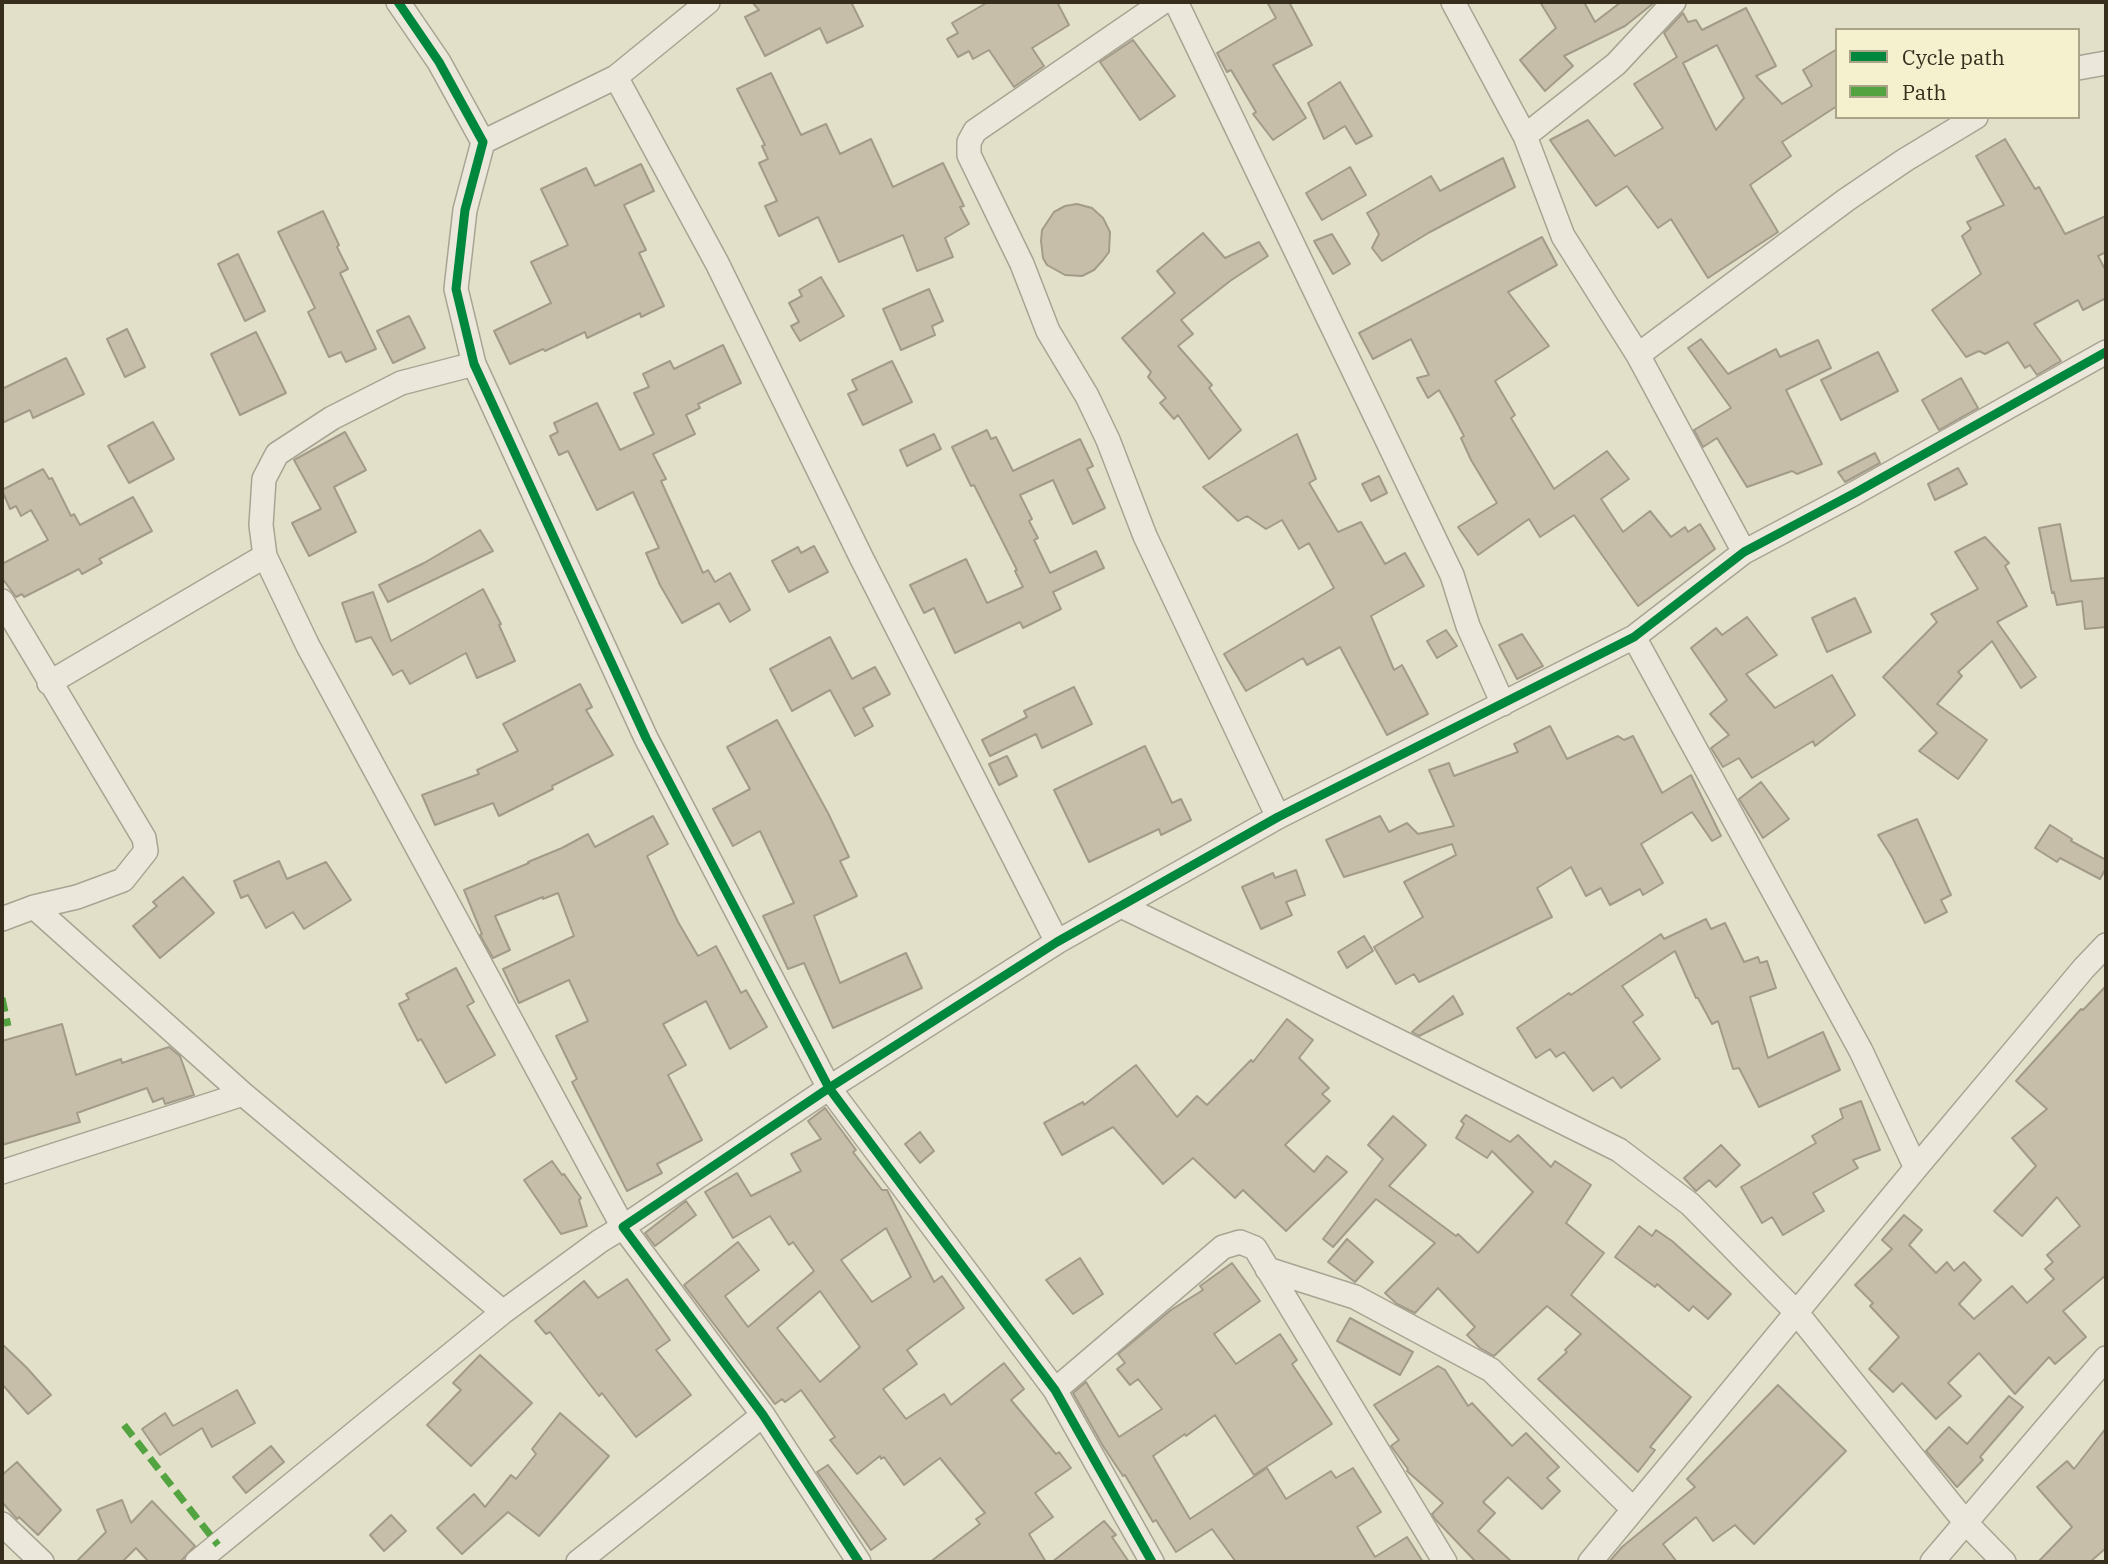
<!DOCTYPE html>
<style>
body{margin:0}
#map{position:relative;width:2108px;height:1564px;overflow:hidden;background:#e3e0c9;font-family:"IBM Plex Serif",serif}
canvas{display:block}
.frame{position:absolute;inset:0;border:4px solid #362d1c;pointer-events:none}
.legend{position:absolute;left:1835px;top:28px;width:245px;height:91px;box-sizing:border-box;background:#f5f1ce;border:2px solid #a9a387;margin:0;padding:9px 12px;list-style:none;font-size:21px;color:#362d1c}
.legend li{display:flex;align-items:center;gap:14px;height:35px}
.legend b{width:35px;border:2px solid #a9a387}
</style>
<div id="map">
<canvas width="2108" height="1564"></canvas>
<div class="frame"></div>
<ul class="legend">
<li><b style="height:9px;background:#00873e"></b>Cycle path</li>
<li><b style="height:9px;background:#53a441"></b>Path</li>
</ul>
</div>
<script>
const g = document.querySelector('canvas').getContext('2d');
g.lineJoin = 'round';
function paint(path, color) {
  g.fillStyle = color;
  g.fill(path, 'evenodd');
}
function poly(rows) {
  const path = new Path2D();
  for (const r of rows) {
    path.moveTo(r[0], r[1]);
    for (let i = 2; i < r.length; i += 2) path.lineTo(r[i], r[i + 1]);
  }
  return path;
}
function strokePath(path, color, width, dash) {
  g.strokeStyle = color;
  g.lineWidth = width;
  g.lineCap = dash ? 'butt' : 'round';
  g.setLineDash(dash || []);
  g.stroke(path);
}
const building = poly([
 [752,2,851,2,863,26,827,43,820,28,765,56,745,17,759,10,752,2],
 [988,2,1057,2,1069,25,1032,48,1044,66,1014,87,989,50,973,59,969,51,958,57,947,39,958,33,952,23,988,2],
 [1267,2,1289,2,1312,45,1273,65,1306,118,1273,140,1253,114,1256,112,1231,70,1227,72,1217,53,1276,18,1267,2],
 [1540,2,1584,2,1595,22,1621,2,1655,2,1625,26,1564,56,1573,66,1545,91,1520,60,1556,28,1540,2],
 [1746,8,1776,66,1756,76,1782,104,1812,86,1803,70,1837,49,1837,106,1782,142,1791,156,1750,185,1778,232,1708,278,1671,219,1658,228,1627,186,1596,206,1550,140,1588,120,1615,156,1663,128,1634,84,1677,57,1664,33,1683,13,1688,22,1696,20,1702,30,1746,8],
 [1717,45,1744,98,1716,130,1683,63,1717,45],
 [1133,40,1175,96,1140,120,1100,62,1133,40],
 [771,73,801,135,826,124,840,154,871,139,893,187,943,163,964,206,960,207,969,224,945,238,953,257,917,271,903,235,839,262,818,217,779,236,765,206,777,201,759,163,768,159,762,146,765,145,737,89,771,73],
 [1340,82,1372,136,1356,144,1345,126,1324,139,1308,103,1340,82],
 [2005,139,2035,189,2039,187,2065,234,2106,216,2106,252,2098,256,2106,271,2106,298,2083,310,2078,300,2034,324,2061,361,2037,375,2030,365,2025,368,2008,342,1985,354,1979,351,1966,357,1932,310,1981,274,1962,236,1971,229,1967,222,2004,205,1976,156,2005,139],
 [1503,158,1515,187,1430,232,1382,261,1372,248,1379,234,1367,213,1431,176,1440,191,1503,158],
 [641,164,654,191,624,205,646,250,639,253,664,306,641,317,640,313,587,338,585,332,545,351,543,349,510,364,494,331,551,303,531,262,568,245,541,189,586,168,595,186,641,164],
 [1350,167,1366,195,1322,220,1306,193,1350,167],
 [1077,204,1092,208,1103,218,1110,232,1109,252,1103,260,1094,270,1082,276,1065,275,1047,265,1043,258,1041,241,1042,230,1054,212,1065,206,1077,204],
 [323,211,339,245,337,247,348,269,340,273,376,349,346,362,341,352,329,357,308,312,315,308,278,232,323,211],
 [1203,233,1225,258,1259,242,1268,256,1230,281,1181,320,1193,334,1178,346,1212,385,1209,388,1241,430,1209,459,1178,415,1174,419,1160,403,1166,398,1148,377,1151,372,1122,338,1175,293,1157,271,1203,233],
 [1332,234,1350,264,1333,274,1314,241,1332,234],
 [1542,237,1557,265,1508,292,1549,346,1495,381,1515,415,1511,418,1554,489,1607,451,1629,479,1601,499,1623,532,1650,511,1671,537,1685,527,1688,532,1700,524,1715,549,1638,606,1574,515,1540,537,1529,519,1478,555,1458,527,1497,503,1471,460,1461,438,1464,436,1453,415,1439,390,1428,398,1417,378,1429,375,1411,339,1373,359,1359,333,1542,237],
 [238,254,265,311,245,321,218,264,238,254],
 [821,277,844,316,800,341,791,326,799,322,789,303,802,296,799,290,821,277],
 [929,289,943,321,932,326,935,335,901,350,883,309,929,289],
 [409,316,425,348,393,363,377,331,409,316],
 [127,329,145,367,125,377,107,339,127,329],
 [256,332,286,393,240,415,211,354,256,332],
 [1701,339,1728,374,1776,349,1780,357,1818,340,1831,368,1786,390,1822,464,1797,474,1792,471,1747,487,1717,438,1703,447,1694,430,1731,408,1688,348,1701,339],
 [723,345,741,383,698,404,700,408,686,415,695,434,653,454,666,479,661,481,703,573,708,570,715,582,730,573,750,610,730,622,719,603,682,623,660,585,646,553,659,548,633,492,597,510,568,451,559,455,550,436,558,432,554,423,597,403,620,450,654,434,634,393,649,387,643,374,670,361,674,369,723,345],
 [1878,352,1898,391,1841,420,1821,380,1878,352],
 [66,358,84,394,33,418,30,410,2,423,2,389,66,358],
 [892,361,912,402,863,425,848,394,857,390,852,380,892,361],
 [1961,378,1978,408,1939,430,1922,400,1961,378],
 [153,422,174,459,129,483,108,446,153,422],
 [987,430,991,439,996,437,1013,471,1080,439,1093,466,1087,469,1105,508,1073,524,1053,480,1020,495,1032,519,1029,521,1038,538,1034,540,1050,573,1096,551,1104,568,1053,592,1061,609,1023,628,1020,622,955,653,934,608,924,613,910,585,966,559,987,603,1023,587,1015,571,1017,570,974,485,971,486,952,447,987,430],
 [345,432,366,470,334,487,356,532,309,556,292,523,321,509,294,460,345,432],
 [934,434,941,449,907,466,900,450,934,434],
 [1297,434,1316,479,1309,483,1338,532,1361,522,1385,564,1405,553,1424,586,1371,616,1394,670,1402,665,1428,714,1387,735,1340,647,1307,665,1303,658,1246,691,1224,654,1334,588,1309,543,1299,549,1282,520,1266,529,1247,516,1238,521,1203,487,1297,434],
 [1875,453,1880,463,1845,482,1838,472,1875,453],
 [1958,468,1967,484,1935,500,1928,484,1958,468],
 [43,469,49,479,52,478,71,516,74,514,80,525,133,497,152,531,99,559,102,563,82,574,79,569,24,597,22,594,16,597,2,578,2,564,48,540,31,510,21,516,16,506,10,509,2,490,43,469],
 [1379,476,1387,493,1371,501,1362,484,1379,476],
 [2060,524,2071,581,2106,578,2106,627,2085,629,2082,601,2057,605,2054,592,2052,593,2039,528,2060,524],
 [480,530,493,551,388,602,379,585,424,563,480,530],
 [1985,537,2009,563,2005,566,2027,606,1997,622,2036,677,2021,688,1992,641,1958,672,1962,676,1937,704,1987,740,1958,779,1919,751,1937,733,1883,677,1937,622,1931,614,1978,589,1955,552,1985,537],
 [814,546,828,572,789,592,772,561,798,547,801,553,814,546],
 [483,589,501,624,499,625,515,661,477,678,466,653,410,684,402,670,393,675,371,637,356,642,342,603,373,592,391,641,483,589],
 [1855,598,1871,632,1827,652,1812,618,1855,598],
 [1747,617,1777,655,1746,674,1775,708,1832,675,1855,715,1815,746,1813,741,1752,778,1739,758,1723,767,1711,748,1729,735,1710,714,1727,700,1691,648,1716,628,1722,635,1747,617],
 [1446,630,1457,646,1437,658,1427,641,1446,630],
 [1522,634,1543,666,1517,679,1499,645,1522,634],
 [830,637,852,679,875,667,890,694,863,708,873,726,855,736,830,690,792,711,770,669,830,637],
 [580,684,592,707,586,710,613,755,552,786,553,789,499,816,493,803,435,825,422,795,479,774,477,770,518,751,503,724,580,684],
 [1074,687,1092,724,1042,748,1036,734,990,756,982,740,1027,717,1024,711,1074,687],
 [777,720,828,813,849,857,840,861,857,896,814,916,840,983,906,953,922,988,833,1028,804,963,788,969,763,916,794,903,760,831,733,846,713,809,750,789,727,747,777,720],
 [1550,726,1567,759,1618,736,1624,740,1633,736,1662,793,1691,775,1721,836,1712,841,1692,812,1641,844,1663,883,1643,895,1640,889,1610,905,1601,888,1586,896,1571,867,1537,888,1552,917,1419,982,1414,974,1396,984,1374,947,1423,917,1404,882,1456,855,1452,844,1344,877,1326,840,1380,816,1389,832,1407,823,1418,834,1454,826,1429,770,1449,763,1454,776,1518,752,1514,744,1550,726],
 [1145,746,1172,803,1181,799,1191,820,1161,835,1159,829,1089,862,1054,790,1145,746],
 [1007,756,1017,776,999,785,989,764,1007,756],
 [1761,782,1789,819,1763,838,1739,799,1761,782],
 [653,816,668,844,647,856,678,922,698,956,716,946,741,993,746,990,767,1027,730,1049,706,1001,663,1024,686,1065,668,1075,702,1140,657,1164,662,1173,627,1191,572,1082,577,1079,556,1036,588,1021,569,980,519,1003,503,969,574,936,558,893,543,899,543,897,495,916,510,950,493,958,480,935,482,934,464,890,529,863,528,862,562,848,588,834,595,847,653,816],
 [1917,819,1951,895,1941,900,1947,912,1925,923,1892,857,1878,835,1917,819],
 [2050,825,2072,839,2071,841,2106,860,2106,868,2100,879,2060,858,2057,862,2035,848,2050,825],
 [279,861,287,879,326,862,351,900,304,929,293,912,266,928,248,895,241,898,234,881,279,861],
 [1296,870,1305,895,1286,902,1292,915,1261,929,1242,887,1273,873,1275,878,1296,870],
 [183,877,214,913,160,958,133,926,157,906,153,902,183,877],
 [1706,919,1711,929,1725,923,1744,962,1758,957,1760,963,1767,961,1776,988,1750,997,1768,1058,1823,1032,1840,1070,1759,1107,1739,1068,1733,1069,1718,1021,1712,1024,1698,998,1696,998,1675,951,1622,986,1643,1015,1633,1022,1660,1059,1621,1088,1613,1077,1593,1091,1564,1052,1556,1057,1550,1049,1536,1058,1517,1028,1569,993,1571,995,1661,934,1664,939,1706,919],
 [1364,936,1373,951,1347,968,1338,952,1364,936],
 [456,968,474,1002,467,1006,495,1055,446,1083,421,1039,418,1041,399,1004,409,999,406,994,456,968],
 [2106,986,2106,1275,2063,1311,2086,1337,2055,1364,2049,1357,2015,1394,1979,1353,1948,1383,1961,1396,1936,1419,1902,1383,1893,1392,1869,1369,1899,1337,1870,1306,1873,1303,1855,1285,1892,1249,1882,1240,1904,1215,1922,1230,1909,1245,1936,1273,1947,1262,1954,1271,1964,1262,1981,1280,1959,1304,1974,1319,2012,1286,2027,1303,2054,1279,2045,1269,2053,1262,2047,1255,2080,1226,2057,1197,2022,1236,1994,1211,2036,1166,2012,1138,2047,1109,2016,1081,2081,1009,2083,1010,2106,986],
 [1453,996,1463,1014,1419,1036,1412,1032,1453,996],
 [1287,1019,1313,1040,1299,1058,1329,1088,1322,1094,1330,1101,1285,1145,1314,1172,1327,1156,1347,1172,1286,1231,1243,1190,1235,1198,1193,1158,1163,1184,1113,1127,1062,1155,1044,1123,1083,1102,1084,1105,1136,1065,1177,1117,1197,1096,1207,1105,1251,1060,1253,1062,1287,1019],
 [62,1024,76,1075,121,1059,122,1063,169,1047,180,1056,194,1095,165,1104,163,1098,153,1102,147,1088,77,1113,80,1122,2,1145,2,1041,62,1024],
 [1861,1101,1880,1150,1853,1160,1858,1168,1813,1193,1824,1211,1783,1235,1772,1217,1762,1223,1741,1187,1816,1143,1812,1136,1843,1118,1840,1109,1861,1101],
 [825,1108,856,1150,853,1152,882,1190,887,1190,934,1282,942,1276,964,1308,907,1350,917,1364,883,1389,906,1419,944,1394,951,1405,1004,1363,1024,1389,1011,1400,1056,1454,1059,1452,1071,1468,1035,1493,1053,1517,1029,1534,1046,1562,930,1562,980,1524,976,1519,985,1513,940,1458,904,1485,884,1457,881,1459,880,1456,857,1474,830,1440,835,1437,801,1390,785,1402,782,1399,775,1404,684,1285,738,1242,759,1270,725,1296,748,1327,814,1271,793,1242,789,1245,770,1216,733,1238,705,1192,737,1173,751,1196,801,1171,791,1154,821,1139,808,1121,825,1108],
 [886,1228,911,1277,872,1302,841,1260,886,1228],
 [820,1291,860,1347,820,1382,777,1328,820,1291],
 [1466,1115,1510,1142,1518,1135,1551,1167,1555,1161,1591,1185,1566,1223,1604,1253,1571,1295,1691,1397,1650,1447,1655,1450,1638,1472,1538,1379,1567,1352,1565,1350,1581,1334,1547,1306,1494,1356,1480,1348,1467,1335,1475,1327,1438,1288,1415,1313,1397,1304,1385,1293,1435,1243,1376,1199,1333,1247,1323,1239,1383,1159,1368,1145,1393,1116,1426,1145,1389,1186,1456,1236,1458,1234,1478,1253,1533,1192,1492,1151,1487,1158,1456,1138,1464,1124,1461,1121,1466,1115],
 [920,1132,934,1151,920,1163,905,1144,920,1132],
 [1721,1145,1740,1165,1716,1187,1709,1180,1696,1191,1684,1178,1721,1145],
 [552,1161,562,1175,564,1174,581,1198,579,1200,587,1226,561,1234,524,1180,552,1161],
 [686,1201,696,1215,655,1246,645,1233,686,1201],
 [1639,1226,1652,1236,1656,1230,1672,1241,1731,1294,1708,1319,1693,1306,1689,1311,1657,1284,1655,1287,1615,1257,1639,1226],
 [1347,1239,1373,1262,1355,1282,1328,1262,1347,1239],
 [1080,1258,1103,1294,1073,1314,1046,1280,1080,1258],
 [1232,1263,1260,1301,1214,1334,1236,1364,1280,1334,1297,1360,1292,1364,1332,1424,1254,1475,1215,1415,1186,1436,1185,1434,1153,1456,1190,1519,1267,1468,1286,1499,1331,1471,1336,1478,1353,1468,1381,1512,1357,1527,1375,1557,1407,1537,1423,1562,1236,1562,1212,1529,1176,1552,1156,1520,1153,1522,1125,1475,1123,1476,1103,1446,1073,1393,1086,1382,1119,1437,1162,1409,1138,1379,1130,1385,1117,1369,1125,1363,1118,1354,1171,1310,1203,1290,1200,1286,1232,1263],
 [627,1279,670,1340,656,1350,691,1395,636,1437,602,1393,599,1396,550,1332,546,1334,535,1321,584,1281,598,1298,627,1279],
 [1350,1318,1413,1352,1400,1375,1337,1341,1350,1318],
 [2,1344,27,1368,51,1395,28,1414,2,1384,2,1344],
 [480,1355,532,1403,471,1466,427,1425,461,1390,453,1383,480,1355],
 [1438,1366,1445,1370,1468,1406,1472,1403,1512,1446,1526,1433,1559,1467,1547,1478,1560,1491,1542,1509,1508,1477,1483,1502,1495,1513,1478,1531,1512,1562,1476,1562,1435,1519,1432,1514,1443,1503,1407,1471,1408,1469,1391,1446,1399,1440,1374,1405,1438,1366],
 [1778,1385,1846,1451,1754,1544,1735,1525,1713,1541,1696,1517,1663,1544,1677,1562,1609,1562,1622,1547,1695,1487,1687,1479,1778,1385],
 [237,1390,255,1423,212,1447,202,1428,160,1455,142,1429,165,1413,173,1426,237,1390],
 [2009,1396,2023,1407,1980,1457,1983,1460,1957,1487,1926,1451,1949,1427,1967,1444,2009,1396],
 [560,1413,609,1456,539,1536,508,1512,462,1554,437,1528,474,1494,485,1507,511,1475,516,1479,536,1454,532,1449,560,1413],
 [2106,1428,2106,1548,2090,1562,2038,1562,2072,1527,2037,1487,2067,1461,2074,1469,2106,1428],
 [271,1446,284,1462,246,1493,233,1477,271,1446],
 [17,1462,61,1510,38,1535,19,1517,17,1519,2,1502,2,1475,17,1462],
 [828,1465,886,1539,871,1550,817,1472,828,1465],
 [122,1500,131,1523,152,1501,195,1546,180,1562,149,1562,136,1548,122,1562,76,1562,106,1532,97,1510,122,1500],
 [391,1515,406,1531,384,1551,370,1535,391,1515],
 [1104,1521,1116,1535,1112,1537,1129,1562,1052,1562,1104,1521]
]);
paint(building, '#c7beaa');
strokePath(building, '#a39b89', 2);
const minor = poly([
 [398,2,439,62,483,142,465,210,456,289,474,364,646,738,829,1088,1055,1390,1152,1562],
 [1163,2,975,131,969,142,969,155,1022,264,1048,331,1087,396,1108,440,1145,536,1278,817],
 [1176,2,1452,575,1468,626,1503,704],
 [1453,2,1525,136,1563,236,1638,355,1744,552],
 [2078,68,2106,63],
 [616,77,717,263,861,557,1057,942],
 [1525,136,1616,64,1674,2],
 [483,142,616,77,708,2],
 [1638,355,1846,200,1905,160,1976,117],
 [2,601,144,838,146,851,123,880,77,897,34,907,2,919],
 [1634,637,1861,1051,1916,1168],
 [49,683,265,556],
 [1121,906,1283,984,1619,1150,1690,1204,1796,1312,1966,1523,2004,1562],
 [34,907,243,1094,503,1312],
 [2,1172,243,1094],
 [1267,1269,1355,1297,1491,1370,1633,1509],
 [1055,1390,1223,1247,1240,1242,1255,1248,1445,1562],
 [2,1524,42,1562],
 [197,1562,503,1312,600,1241,623,1227,308,646,265,556,261,525,264,479,277,454,332,418,401,383,474,364],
 [578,1562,763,1415],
 [859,1562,763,1415,623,1227,829,1088,1057,942,1278,817,1634,637,1744,552,1855,493,2106,352],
 [1590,1562,1916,1168,2084,968,2106,945],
 [1932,1562,2106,1358]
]);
strokePath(minor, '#a8a493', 26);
strokePath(minor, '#ebe8db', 23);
strokePath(poly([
 [2,998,8,1026],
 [124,1425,218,1545]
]), '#53a441', 7, [14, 7]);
strokePath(poly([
 [398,2,439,62,483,142,465,210,456,289,474,364,646,738,829,1088,1055,1390,1152,1562],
 [859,1562,763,1415,623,1227,829,1088,1057,942,1278,817,1634,637,1744,552,1855,493,2106,352]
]), '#00873e', 9);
</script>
